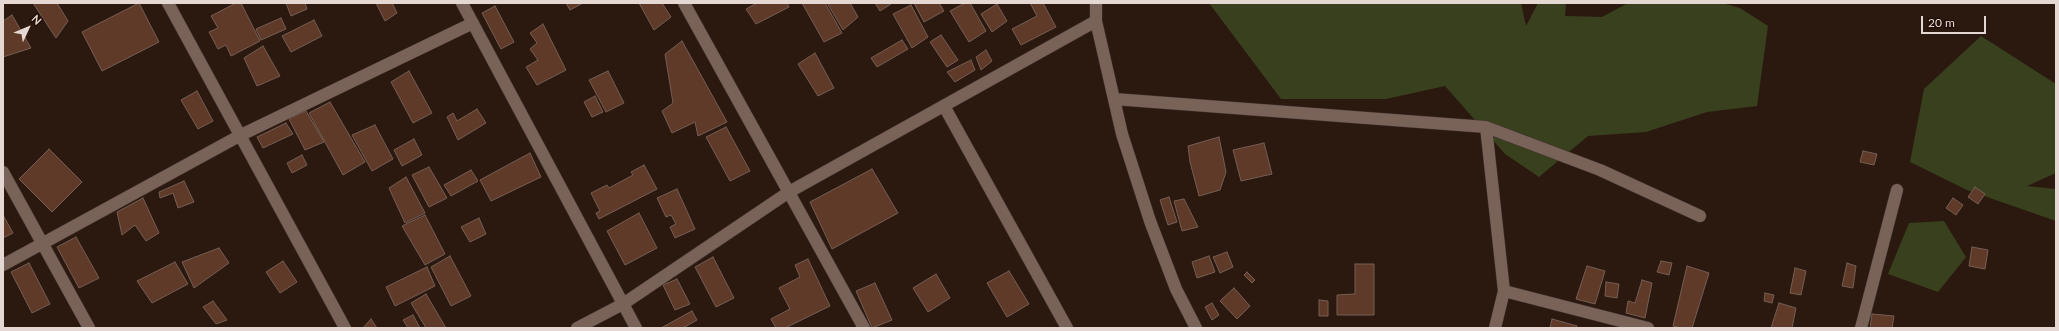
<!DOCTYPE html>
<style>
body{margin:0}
#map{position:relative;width:2059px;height:331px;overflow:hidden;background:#2b1910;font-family:Lato,sans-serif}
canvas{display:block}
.frame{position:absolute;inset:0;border:4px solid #e5d7d2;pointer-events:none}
.north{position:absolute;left:8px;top:8px;width:40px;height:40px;-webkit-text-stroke:3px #210f07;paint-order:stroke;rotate:46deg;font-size:11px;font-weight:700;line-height:16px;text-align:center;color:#e5d7d2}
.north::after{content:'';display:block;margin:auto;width:14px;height:18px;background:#e5d7d2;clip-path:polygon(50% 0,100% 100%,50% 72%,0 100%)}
.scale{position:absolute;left:1921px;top:16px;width:65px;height:18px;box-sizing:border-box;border:2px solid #e5d7d2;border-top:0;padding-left:5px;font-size:12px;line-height:14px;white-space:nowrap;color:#e5d7d2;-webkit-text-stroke:3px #210f07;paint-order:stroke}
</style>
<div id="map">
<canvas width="2059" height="331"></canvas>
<div class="frame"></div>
<div class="north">N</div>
<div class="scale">20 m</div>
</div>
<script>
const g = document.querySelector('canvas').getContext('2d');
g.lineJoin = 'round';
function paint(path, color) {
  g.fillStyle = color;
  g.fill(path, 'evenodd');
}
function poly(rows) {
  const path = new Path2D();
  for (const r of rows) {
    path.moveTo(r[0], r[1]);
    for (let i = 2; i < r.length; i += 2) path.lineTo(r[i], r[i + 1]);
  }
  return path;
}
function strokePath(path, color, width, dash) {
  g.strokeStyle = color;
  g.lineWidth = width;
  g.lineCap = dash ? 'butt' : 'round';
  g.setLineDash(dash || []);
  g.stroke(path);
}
paint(poly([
 [1209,3,1521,3,1526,26,1538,3,1566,3,1565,16,1602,17,1628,3,1722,3,1740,8,1768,26,1757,106,1707,112,1646,132,1588,136,1539,177,1505,154,1445,86,1386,99,1281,99],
 [1981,36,2056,84,2056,173,2027,186,2056,189,2056,221,1967,190,1910,162,1924,89],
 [1944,221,1966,257,1938,292,1888,274,1909,223]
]), '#38401e');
const building = poly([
 [33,3,57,3,68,21,56,38,33,3],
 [139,3,159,42,102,71,82,32,139,3],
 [236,3,241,3,260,41,231,56,226,45,218,49,209,32,218,28,211,16,236,3],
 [286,3,305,3,307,9,291,16,286,3],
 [376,3,392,3,397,13,385,21,376,3],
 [566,3,583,3,570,10,566,3],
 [639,3,662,3,671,17,654,30,639,3],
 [757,3,787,3,789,7,756,24,746,9,757,3],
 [802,3,825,3,842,33,824,42,802,3],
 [827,3,850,3,858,17,843,30,827,3],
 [875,3,891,3,891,4,880,11,875,3],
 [914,3,939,3,944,11,924,22,914,3],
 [965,3,970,3,986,31,969,42,950,11,965,3],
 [1030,3,1043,3,1056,27,1021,45,1012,29,1037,16,1030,3],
 [997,4,1007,21,992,32,981,14,997,4],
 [911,5,928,37,912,48,893,14,911,5],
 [495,6,514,42,501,49,482,13,495,6],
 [12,15,31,48,3,57,3,21,12,15],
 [281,18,286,29,261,40,256,29,281,18],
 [314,20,322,36,291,52,282,36,314,20],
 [543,24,566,70,537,85,526,67,538,60,530,49,537,43,530,33,543,24],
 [941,35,958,60,947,67,930,42,941,35],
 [902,40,908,49,877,67,871,58,902,40],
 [682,41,727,122,698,136,695,122,672,133,662,111,673,103,665,54,682,41],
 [263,46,280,76,257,86,244,58,263,46],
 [986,50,992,61,981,70,976,57,986,50],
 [815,53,834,88,818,96,798,64,815,53],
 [971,60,975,70,955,82,947,72,971,60],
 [409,71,432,113,413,123,391,82,409,71],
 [608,71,624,103,606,112,589,80,608,71],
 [197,91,213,121,198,129,181,100,197,91],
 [595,96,603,112,592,117,584,102,595,96],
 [330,102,365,162,343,175,309,113,330,102],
 [477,109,486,123,458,140,447,117,453,113,457,121,477,109],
 [306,111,324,142,305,150,289,119,306,111],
 [286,123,293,134,263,148,257,137,286,123],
 [375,125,393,159,372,171,352,135,375,125],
 [726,127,750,171,730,181,706,137,726,127],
 [1219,137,1226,172,1220,190,1199,196,1190,162,1188,146,1219,137],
 [414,139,422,155,402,166,394,150,414,139],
 [1264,143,1272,174,1241,181,1233,150,1264,143],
 [49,149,82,182,52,212,19,179,49,149],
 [1863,151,1877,154,1874,165,1860,162,1863,151],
 [530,153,541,177,491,201,480,180,530,153],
 [302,155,307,165,292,173,287,163,302,155],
 [644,165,657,189,599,219,596,213,600,211,591,193,607,185,609,188,633,175,631,172,644,165],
 [429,167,447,198,429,207,412,175,429,167],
 [872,169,898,213,832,249,810,202,872,169],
 [471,170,478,181,451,196,444,185,471,170],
 [406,177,425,213,405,223,389,188,406,177],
 [184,181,194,202,178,208,173,193,160,198,159,192,184,181],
 [1975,187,1985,194,1978,204,1968,197,1975,187],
 [677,189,695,229,675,238,670,227,676,224,671,215,666,217,657,198,677,189],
 [1169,197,1177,222,1168,225,1160,200,1169,197],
 [143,198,159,233,146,241,135,225,122,235,117,212,143,198],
 [1953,198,1963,205,1956,215,1946,208,1953,198],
 [1184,199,1198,227,1182,231,1174,201,1184,199],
 [639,213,657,248,625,265,607,231,639,213],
 [3,215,13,233,3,238,3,215],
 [425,215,445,254,425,265,402,226,425,215],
 [479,218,486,234,470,242,461,227,479,218],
 [76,237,99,278,79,288,57,247,76,237],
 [1972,247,1988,250,1985,269,1969,266,1972,247],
 [219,248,229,263,194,288,182,262,219,248],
 [1227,252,1233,267,1220,273,1213,257,1227,252],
 [450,256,471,296,451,306,431,267,450,256],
 [1209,256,1215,272,1197,278,1192,262,1209,256],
 [713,257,734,298,716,307,695,267,713,257],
 [808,259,830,306,785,328,776,328,771,319,790,309,779,288,800,277,795,265,808,259],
 [283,261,297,282,280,293,266,272,283,261],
 [1661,261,1672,263,1669,275,1657,272,1661,261],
 [175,262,188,284,152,303,137,281,175,262],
 [29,263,50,304,32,313,11,272,29,263],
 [1847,263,1856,266,1853,288,1842,286,1847,263],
 [1355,264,1374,264,1374,315,1337,315,1337,295,1355,294,1355,264],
 [1587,266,1605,271,1595,304,1576,299,1587,266],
 [1687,266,1709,273,1692,328,1681,328,1673,326,1687,266],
 [427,267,435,286,395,306,386,287,427,267],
 [1795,268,1806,271,1801,295,1790,293,1795,268],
 [1009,271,1029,304,1007,317,987,283,1009,271],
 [1247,272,1255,280,1252,283,1244,275,1247,272],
 [936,274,950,298,928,312,913,288,936,274],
 [677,279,690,304,675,310,663,285,677,279],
 [1642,280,1652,283,1645,318,1626,313,1628,301,1635,303,1642,280],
 [1606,282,1619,284,1617,298,1605,296,1606,282],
 [875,283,892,320,872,328,856,291,875,283],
 [1234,288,1250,306,1237,319,1220,301,1234,288],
 [1765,293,1774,295,1772,303,1764,301,1765,293],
 [426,294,446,328,426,328,411,303,426,294],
 [1319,300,1328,301,1328,316,1319,316,1319,300],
 [213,301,227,320,216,324,203,307,213,301],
 [1212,303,1219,315,1212,320,1205,307,1212,303],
 [1779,303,1796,308,1792,328,1771,328,1779,303],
 [692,311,697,320,683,328,661,328,692,311],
 [1872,314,1894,316,1892,328,1870,328,1872,314],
 [413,315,420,328,408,328,403,320,413,315],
 [371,319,377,328,363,328,371,319],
 [1552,319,1577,326,1576,328,1550,328,1552,319]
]);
paint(building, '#5f3a29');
strokePath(building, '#755e54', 1);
const minor = poly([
 [168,3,345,328],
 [462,3,636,328],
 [684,3,864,328],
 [1096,3,1096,21,1122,134,1150,221,1176,289,1196,328],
 [1114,99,1486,127,1600,170,1700,216],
 [944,106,1067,328],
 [1486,127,1504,291,1495,328],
 [3,172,89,328],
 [3,265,241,135,473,23],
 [1504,291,1648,328],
 [577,328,623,304,789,192,1096,21],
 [1861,328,1897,190]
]);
strokePath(minor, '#41322f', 13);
strokePath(minor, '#796258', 12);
</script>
